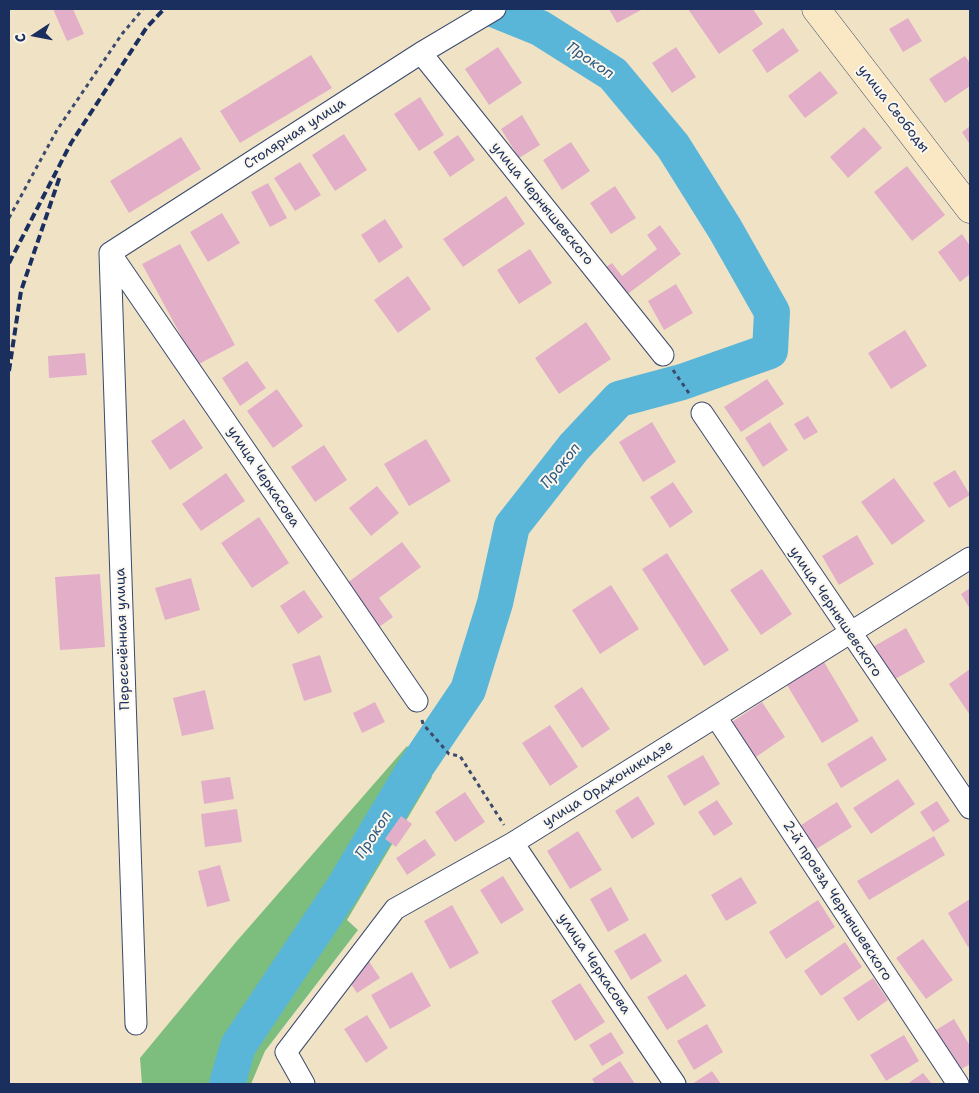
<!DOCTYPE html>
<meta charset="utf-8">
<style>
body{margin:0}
#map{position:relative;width:979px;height:1093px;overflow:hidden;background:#f0e3c5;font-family:"Shantell Sans",sans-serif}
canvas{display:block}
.frame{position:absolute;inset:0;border:10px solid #1b2f5e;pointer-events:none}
.north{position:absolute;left:10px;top:10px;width:50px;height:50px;-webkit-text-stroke:4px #fbf7ec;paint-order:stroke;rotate:259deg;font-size:14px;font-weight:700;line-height:20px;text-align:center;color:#1b2f5e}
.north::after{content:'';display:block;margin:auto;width:18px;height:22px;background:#1b2f5e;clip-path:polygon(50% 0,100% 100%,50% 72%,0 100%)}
</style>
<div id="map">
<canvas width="979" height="1093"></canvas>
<div class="frame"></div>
<div class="north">С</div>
</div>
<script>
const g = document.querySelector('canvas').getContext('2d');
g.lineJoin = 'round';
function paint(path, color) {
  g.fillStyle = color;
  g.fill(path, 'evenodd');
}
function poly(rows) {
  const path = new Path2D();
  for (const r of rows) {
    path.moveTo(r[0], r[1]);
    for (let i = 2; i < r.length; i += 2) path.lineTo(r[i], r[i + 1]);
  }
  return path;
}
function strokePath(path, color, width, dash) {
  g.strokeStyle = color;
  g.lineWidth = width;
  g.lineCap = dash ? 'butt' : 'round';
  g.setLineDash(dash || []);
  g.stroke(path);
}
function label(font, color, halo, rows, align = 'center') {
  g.font = font + ' "Shantell Sans",sans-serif';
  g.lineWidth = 4;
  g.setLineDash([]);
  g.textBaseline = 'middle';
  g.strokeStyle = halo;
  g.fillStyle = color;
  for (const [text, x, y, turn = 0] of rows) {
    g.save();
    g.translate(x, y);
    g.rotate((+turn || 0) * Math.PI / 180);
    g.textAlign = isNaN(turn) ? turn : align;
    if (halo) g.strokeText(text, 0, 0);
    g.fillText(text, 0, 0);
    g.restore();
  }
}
paint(poly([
 [407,746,432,777,347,920,358,930,265,1051,251,1084,142,1084,140,1058,236,942]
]), '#7dbd7e');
strokePath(poly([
 [227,1084,238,1046,342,890,412,773,468,690,495,603,512,526,574,447,619,399,682,382,770,351,772,312,725,229,673,146,613,74,540,28,493,9]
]), '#5ab6d8', 36);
paint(poly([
 [53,9,73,9,84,34,67,41],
 [609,9,643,9,617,23],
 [688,9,753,9,763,24,719,54],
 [908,18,922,41,903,52,889,29],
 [783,28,799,51,767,73,752,50],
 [498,47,522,83,489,105,465,69],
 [676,47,696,77,672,93,652,63],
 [311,55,332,88,240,143,220,111],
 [965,56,970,63,970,86,945,103,929,79],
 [820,71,838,93,805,118,788,96],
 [420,97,444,135,419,151,394,114],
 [522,115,540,145,519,158,501,129],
 [970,126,970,145,962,132],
 [864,127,882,148,848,178,830,157],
 [344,134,367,170,335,191,312,155],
 [458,135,475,160,450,177,433,152],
 [181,137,201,169,129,213,110,181],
 [571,142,590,171,562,190,543,160],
 [300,162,321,195,295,211,274,178],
 [907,166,945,215,912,241,874,192],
 [268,183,287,218,270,227,251,192],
 [615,186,636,218,611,234,590,203],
 [506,196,525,224,463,267,443,239],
 [222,213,240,243,208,262,190,232],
 [385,219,403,247,379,263,361,235],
 [660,225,681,254,621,299,600,271,612,263,622,276,657,249,647,235],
 [962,234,970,246,970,274,960,282,938,252],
 [180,244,235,345,197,365,142,264],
 [530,249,552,283,519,304,497,270],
 [408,276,431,309,398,333,374,300],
 [676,284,693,313,664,330,648,301],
 [586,322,611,359,559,394,535,358],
 [905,330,927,366,891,389,868,353],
 [85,353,87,375,49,378,48,356],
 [247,361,266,388,240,406,222,378],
 [767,379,784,404,741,432,724,407],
 [277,389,303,426,273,448,247,411],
 [808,416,818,432,804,440,794,424],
 [184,419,203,448,170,470,151,441],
 [652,422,676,462,643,482,619,442],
 [770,422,788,450,763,467,745,438],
 [426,439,451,481,409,506,384,464],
 [324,445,347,480,315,502,291,467],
 [955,470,970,495,949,508,933,483],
 [226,473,245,501,201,531,182,504],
 [894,478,925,521,892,545,861,502],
 [673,482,693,512,670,528,650,497],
 [377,486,399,513,371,536,349,508],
 [259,517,289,563,252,588,221,543],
 [857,535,874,564,839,585,822,556],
 [402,542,421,567,379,598,393,617,379,627,347,583],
 [667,553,729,650,704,666,642,569],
 [762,569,792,614,761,635,730,590],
 [100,574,105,647,60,650,55,577],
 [191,578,200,610,165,620,155,588],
 [611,585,639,629,600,654,572,610],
 [970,588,970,609,961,594],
 [304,590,323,617,298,634,280,606],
 [906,628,925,662,890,682,871,648],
 [320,655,332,692,304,701,292,664],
 [824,662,859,721,822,743,787,685],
 [970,669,970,715,949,684],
 [582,687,610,729,582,748,554,706],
 [205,690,214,729,182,736,173,698],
 [375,702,385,722,362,733,353,713],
 [762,702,785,737,753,759,729,724],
 [550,725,578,767,550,786,522,743],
 [872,736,887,760,841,788,827,764],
 [703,755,720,784,684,806,667,776],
 [230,777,234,799,204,804,201,781],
 [898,779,915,804,871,834,853,808],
 [465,792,485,822,455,842,435,812],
 [638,796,655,824,632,839,615,811],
 [717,800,733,824,714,836,698,812],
 [937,801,950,821,933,832,920,812],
 [837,802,852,827,813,851,798,827],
 [237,809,242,842,205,847,201,814],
 [401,816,412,824,396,847,385,839],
 [578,831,602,870,570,889,547,851],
 [934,836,945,855,869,900,857,881],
 [425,839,436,855,407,875,396,858],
 [220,865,230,901,207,907,198,871],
 [503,876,524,910,501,924,480,890],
 [741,877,757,903,726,921,711,895],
 [611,887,629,920,608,932,590,899],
 [970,899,970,946,968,947,948,913],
 [818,900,835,927,786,959,769,932],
 [452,905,479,953,450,969,424,921],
 [645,933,662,961,631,980,614,951],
 [923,939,953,980,926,999,896,958],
 [845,942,862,967,821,996,804,971],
 [368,960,380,978,357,993,345,975],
 [412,972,431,1006,390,1029,371,995],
 [686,974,706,1006,667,1030,647,997],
 [873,978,888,1000,858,1021,843,998],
 [580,983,605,1022,575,1041,551,1001],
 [367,1015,388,1048,366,1063,344,1029],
 [954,1019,970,1046,970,1064,955,1073,931,1033],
 [707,1024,723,1052,694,1070,677,1041],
 [611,1032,624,1053,602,1066,589,1045],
 [904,1035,919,1061,886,1081,870,1055],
 [620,1061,635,1084,595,1084,592,1079],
 [712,1071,721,1084,692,1084],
 [923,1073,932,1084,907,1084]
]), '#e3afc8');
const minor = poly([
 [421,53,663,355],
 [110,253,136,1024],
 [110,253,417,701],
 [110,253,421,53,495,9],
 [702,413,970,808],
 [716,717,958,1084],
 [513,843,675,1084],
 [304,1084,286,1052,395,909,513,843,970,558]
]);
const secondary = poly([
 [816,9,970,209]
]);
strokePath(minor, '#3b4a6d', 23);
strokePath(secondary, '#3b4a6d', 29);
strokePath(poly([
 [9,218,57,130,122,34,143,9],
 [673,370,691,396],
 [422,720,423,724,449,754,460,756,504,825]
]), '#3b4a6d', 3, [4, 4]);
strokePath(minor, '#fff', 21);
strokePath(secondary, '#fae7c3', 28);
strokePath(poly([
 [9,263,71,143,147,27,164,9],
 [9,371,21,291,60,176]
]), '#1b2f5e', 4, [8, 4]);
label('14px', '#1b2f5e', '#fbf7ec', [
 ["улица Свободы",893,109,52],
 ["Столярная улица",295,134,-33],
 ["улица Чернышевского",542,204,51],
 ["улица Черкасова",263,477,56],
 ["улица Чернышевского",835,612,56],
 ["Пересечённая улица",123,639,-92],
 ["улица Орджоникидзе",608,784,-32],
 ["2-й проезд Чернышевского",837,901,57],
 ["улица Черкасова",594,964,56]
]);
label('italic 15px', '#2e5883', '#fbf7ec', [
 ["Прокоп",590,61,34],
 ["Прокоп",561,466,-51],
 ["Прокоп",374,835,-57]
]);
</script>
